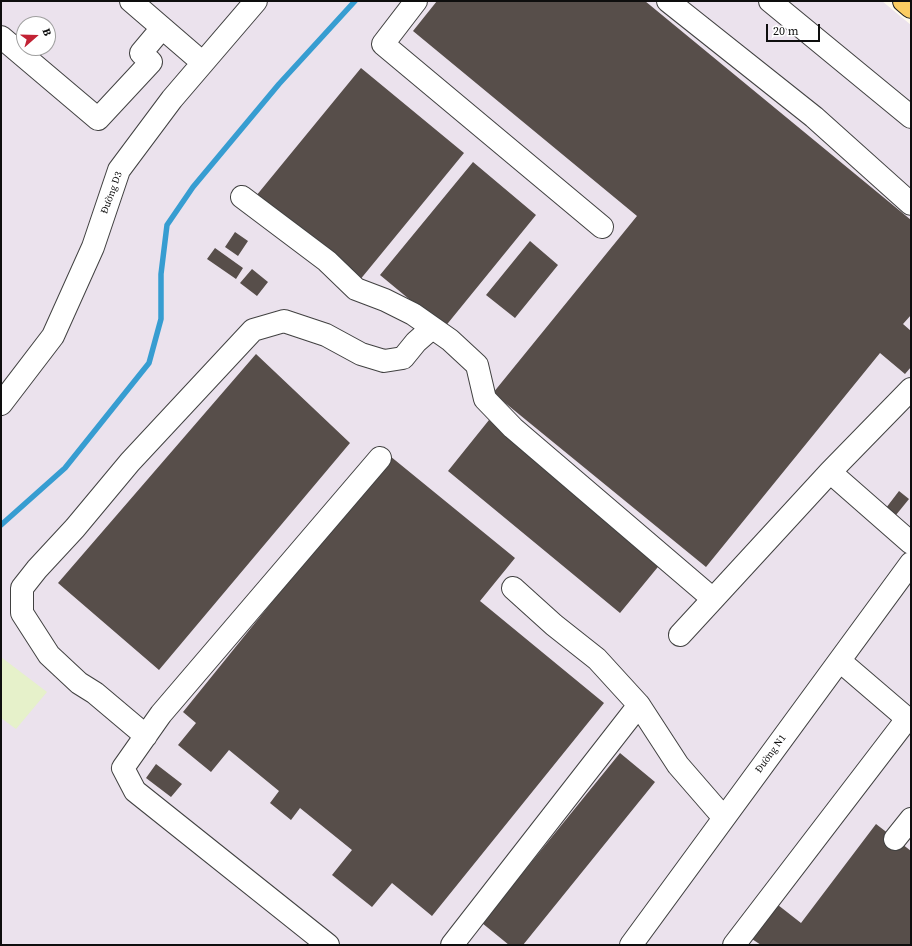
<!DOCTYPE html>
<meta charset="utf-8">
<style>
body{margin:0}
#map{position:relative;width:912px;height:946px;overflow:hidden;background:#fffbef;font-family:"Source Serif 4",serif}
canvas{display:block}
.frame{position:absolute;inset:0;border:2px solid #0e0e0e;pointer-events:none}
.north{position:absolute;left:16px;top:16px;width:40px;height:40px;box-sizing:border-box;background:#fff;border:1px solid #9f9f9f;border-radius:50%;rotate:70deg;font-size:11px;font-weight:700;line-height:16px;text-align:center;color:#0e0e0e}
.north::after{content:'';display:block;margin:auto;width:14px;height:18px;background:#c22234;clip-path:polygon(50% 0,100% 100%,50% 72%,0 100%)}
.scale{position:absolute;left:766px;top:24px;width:54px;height:18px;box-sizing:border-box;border:2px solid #0e0e0e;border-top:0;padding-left:5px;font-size:12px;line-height:14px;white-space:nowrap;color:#0e0e0e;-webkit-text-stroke:3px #fff;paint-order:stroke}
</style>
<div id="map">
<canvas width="912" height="946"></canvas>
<div class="frame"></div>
<div class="north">B</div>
<div class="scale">20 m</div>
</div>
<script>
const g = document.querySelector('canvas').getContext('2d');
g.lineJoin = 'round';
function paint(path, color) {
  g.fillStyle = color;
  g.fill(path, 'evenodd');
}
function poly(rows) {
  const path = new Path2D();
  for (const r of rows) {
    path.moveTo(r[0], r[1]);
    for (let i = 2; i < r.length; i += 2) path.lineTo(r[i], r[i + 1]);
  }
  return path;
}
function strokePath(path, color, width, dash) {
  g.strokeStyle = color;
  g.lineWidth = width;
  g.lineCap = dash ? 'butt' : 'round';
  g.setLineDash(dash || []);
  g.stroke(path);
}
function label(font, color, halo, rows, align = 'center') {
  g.font = font + ' "Source Serif 4",serif';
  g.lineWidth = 4;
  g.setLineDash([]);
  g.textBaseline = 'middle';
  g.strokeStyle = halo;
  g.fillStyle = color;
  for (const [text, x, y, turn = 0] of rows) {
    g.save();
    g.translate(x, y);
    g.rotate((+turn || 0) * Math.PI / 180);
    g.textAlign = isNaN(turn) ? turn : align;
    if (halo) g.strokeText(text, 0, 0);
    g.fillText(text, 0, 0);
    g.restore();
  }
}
paint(poly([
 [1,1,882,1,911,25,911,945,1,945],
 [24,24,48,24,48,48,24,48]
]), '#ebe2ed');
paint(poly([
 [1,657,47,692,16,729,1,718]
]), '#e6f1ca');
strokePath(poly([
 [1,525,65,468,149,363,161,319,161,274,167,225,193,187,279,84,355,1]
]), '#379dd1', 5.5);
paint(poly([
 [437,1,645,1,911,220,911,315,903,324,911,331,911,367,905,374,880,353,706,567,493,393,637,216,413,31],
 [361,68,464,153,359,281,256,196],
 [473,162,536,215,444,328,380,275],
 [235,232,248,241,238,256,225,247],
 [530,241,558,265,515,318,486,295],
 [215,248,243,268,236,279,207,259],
 [252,269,268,282,257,296,240,283],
 [256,354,350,443,159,670,58,583],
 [489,420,662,562,620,613,448,471],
 [390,456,515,558,480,601,604,703,432,916,392,883,372,907,332,875,352,850,300,808,291,820,270,803,279,791,229,750,211,772,178,745,196,723,183,712],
 [899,491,909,499,896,515,886,508],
 [620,753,655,782,523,945,509,945,482,923],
 [156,764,182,784,171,797,146,778],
 [876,824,911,851,911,945,761,945,752,939,778,905,801,923]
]), '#574e4a');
const minor = poly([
 [131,1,203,63],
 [416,1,383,44,602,227],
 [668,1,814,117,911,204],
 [770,1,911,117],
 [1,37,98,119,151,62,141,53,162,28],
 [242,197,327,261,356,289,385,300,413,314,450,340,477,365,485,399,513,428,713,599],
 [1,404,53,336,93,247,119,170,172,99,256,1],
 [830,472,911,389],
 [680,635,830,472,911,543],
 [840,661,911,722],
 [639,705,678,765,724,818],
 [146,736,95,693,79,683,49,655,22,613,22,588,37,569,75,528,130,462,253,330,284,321,326,335,361,354,384,361,403,358,416,342,432,328],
 [895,839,911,819],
 [328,945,135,791,123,768,161,714,380,458],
 [452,945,639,705,597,659,554,625,513,588],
 [631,945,911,563],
 [734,945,907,719]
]);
const major = poly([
 [904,1,911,7]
]);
strokePath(minor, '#414141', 24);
strokePath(major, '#1f1f1f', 24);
strokePath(minor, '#fff', 22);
strokePath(major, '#fccd62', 22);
label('10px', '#0e0e0e', '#fff', [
 ["Đường D3",112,193,-70],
 ["Đường N1",771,754,-54]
]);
</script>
